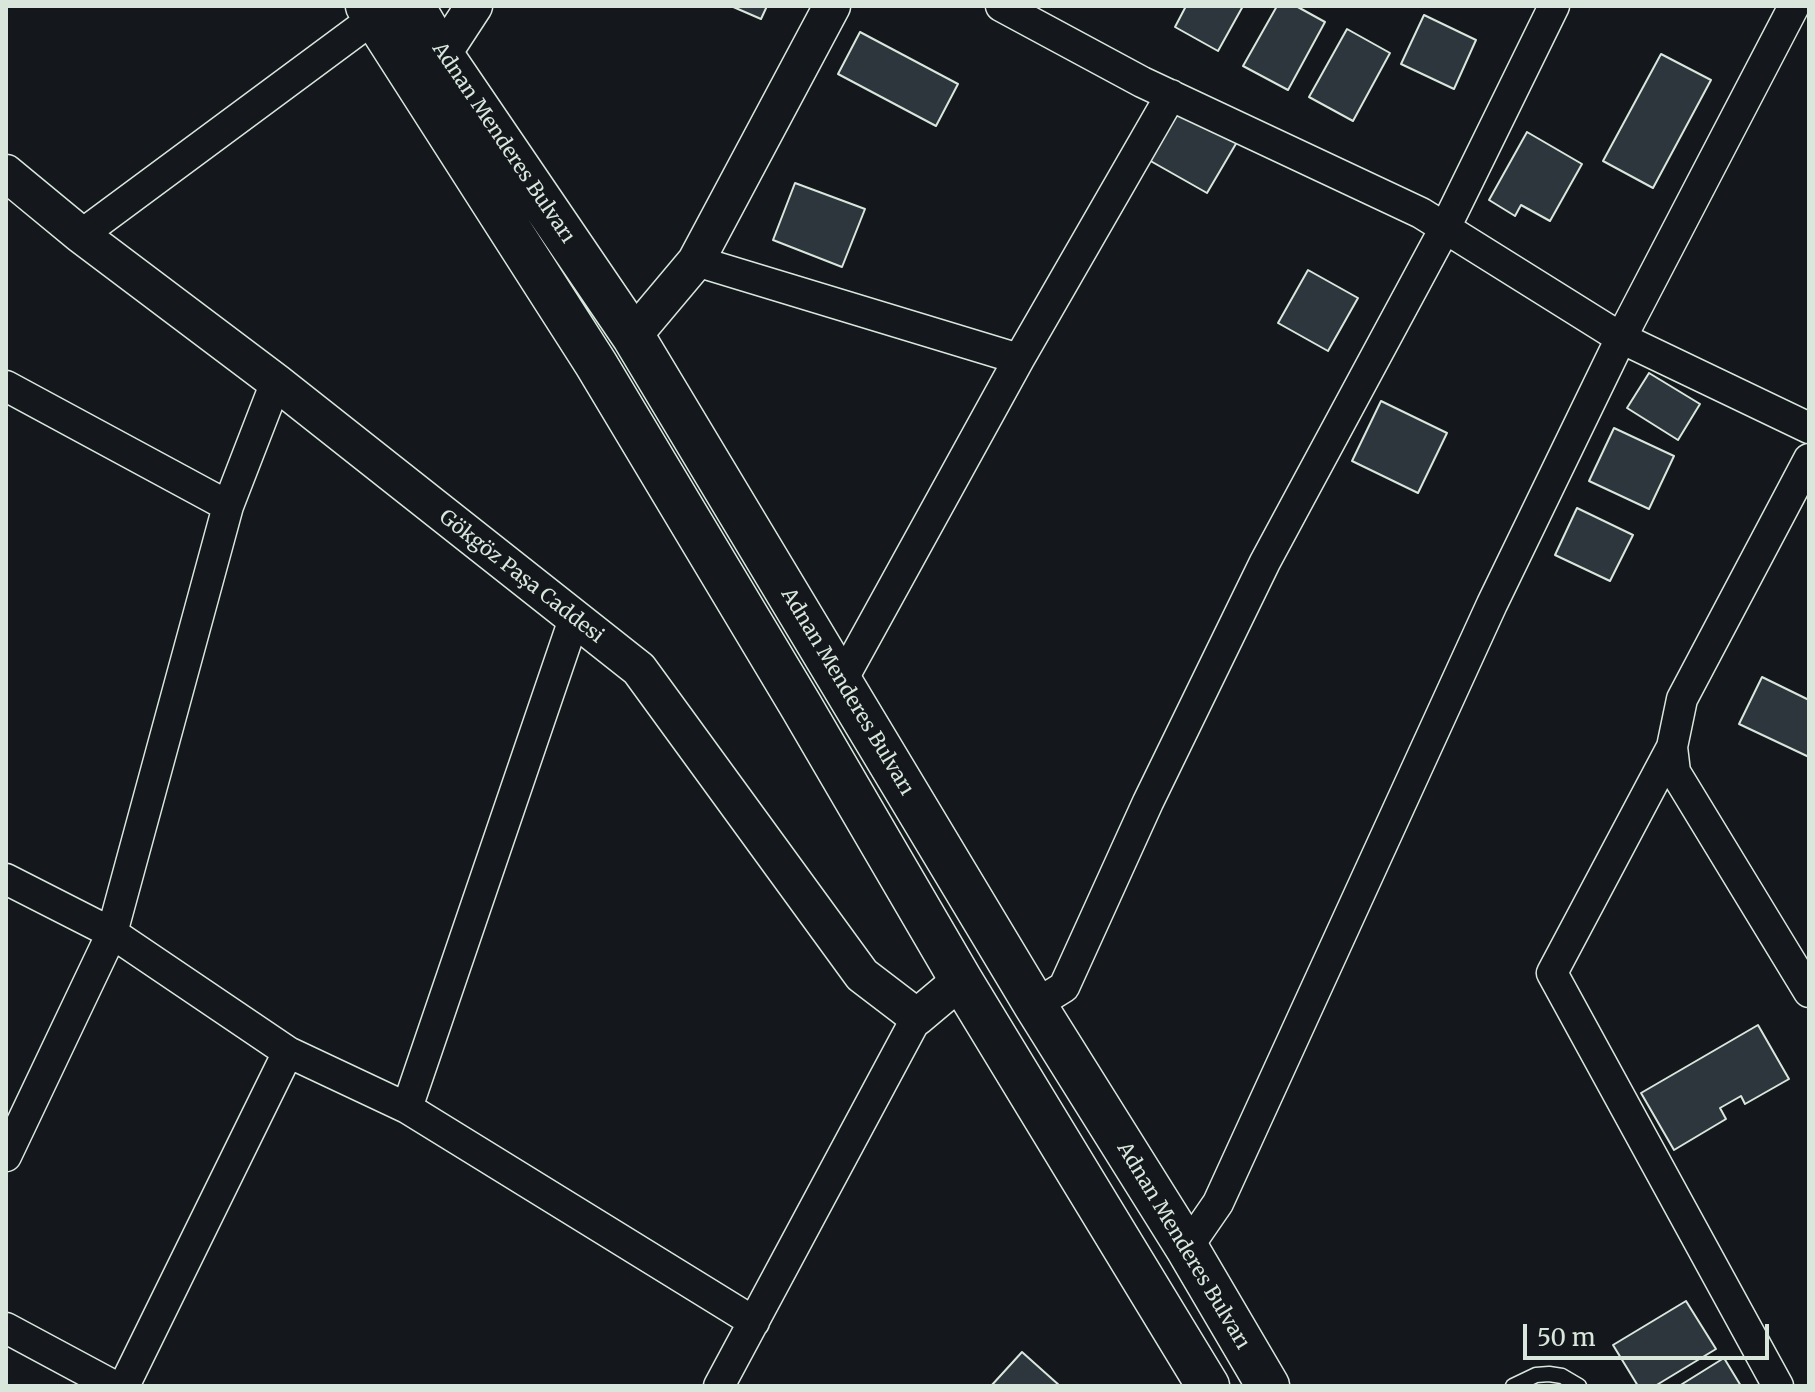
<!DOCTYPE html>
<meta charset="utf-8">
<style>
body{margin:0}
#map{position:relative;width:1815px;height:1392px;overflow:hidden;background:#14181c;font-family:Merriweather,serif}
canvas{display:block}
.frame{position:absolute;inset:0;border:8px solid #d8e6dc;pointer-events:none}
.scale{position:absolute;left:1523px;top:1324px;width:246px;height:36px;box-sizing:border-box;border:4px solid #d8e6dc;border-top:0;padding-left:10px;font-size:24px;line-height:28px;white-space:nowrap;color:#d8e6dc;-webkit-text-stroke:6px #14181c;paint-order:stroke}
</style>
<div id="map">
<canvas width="1815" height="1392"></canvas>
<div class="frame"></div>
<div class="scale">50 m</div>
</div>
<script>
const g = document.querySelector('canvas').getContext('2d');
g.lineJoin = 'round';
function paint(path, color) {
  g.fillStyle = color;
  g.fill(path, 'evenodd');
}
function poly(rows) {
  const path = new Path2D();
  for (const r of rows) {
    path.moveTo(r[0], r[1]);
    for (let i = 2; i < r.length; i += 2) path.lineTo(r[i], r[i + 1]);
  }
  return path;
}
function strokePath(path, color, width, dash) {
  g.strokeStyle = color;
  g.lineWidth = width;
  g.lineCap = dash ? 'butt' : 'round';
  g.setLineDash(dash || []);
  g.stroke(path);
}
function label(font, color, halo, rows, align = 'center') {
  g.font = font + ' Merriweather,serif';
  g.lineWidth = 6;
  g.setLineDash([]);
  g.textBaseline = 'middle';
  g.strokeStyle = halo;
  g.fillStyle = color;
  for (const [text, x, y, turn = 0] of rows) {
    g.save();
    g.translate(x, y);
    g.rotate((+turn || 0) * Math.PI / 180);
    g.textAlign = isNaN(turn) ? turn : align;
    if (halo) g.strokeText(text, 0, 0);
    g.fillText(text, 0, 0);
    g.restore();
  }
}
const building = poly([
 [731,6,767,6,761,19,731,6],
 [1186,6,1243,6,1218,51,1175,27,1186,6],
 [1277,6,1296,6,1325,22,1288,90,1243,66,1277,6],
 [1424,15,1476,40,1454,89,1401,64,1424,15],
 [1347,29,1390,53,1353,121,1309,97,1347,29],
 [860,32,958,84,936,126,838,74,860,32],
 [1661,54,1711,80,1653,188,1603,161,1661,54],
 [1176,108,1237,142,1207,193,1147,159,1176,108],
 [1527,132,1582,164,1550,221,1521,205,1515,216,1489,200,1527,132],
 [795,183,865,209,842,267,773,240,795,183],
 [1308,270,1358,298,1328,351,1278,323,1308,270],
 [1649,373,1700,404,1678,440,1627,408,1649,373],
 [1381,401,1447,433,1418,493,1352,461,1381,401],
 [1614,428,1674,456,1649,509,1589,481,1614,428],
 [1577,508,1633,535,1610,581,1555,555,1577,508],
 [1762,677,1809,700,1809,757,1739,724,1762,677],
 [1758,1025,1789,1079,1745,1104,1741,1096,1720,1108,1726,1119,1674,1150,1641,1093,1758,1025],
 [1686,1301,1716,1349,1655,1386,1638,1386,1613,1345,1686,1301],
 [1022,1352,1060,1386,991,1386,1022,1352],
 [1724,1358,1741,1386,1679,1386,1724,1358]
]);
paint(building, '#2c363c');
strokePath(building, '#d8e6dc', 2);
const service = poly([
 [1513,1386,1536,1375,1549,1374,1562,1376,1579,1386]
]);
const minor = poly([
 [1001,6,1142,82,1421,213,1621,338,1809,428],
 [81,235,374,18],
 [696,261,1019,359],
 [6,386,228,506],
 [1809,459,1682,699,1672,747,1675,772,1809,992],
 [841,682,1019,359,1171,95],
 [1672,747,1552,973,1778,1386],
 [6,879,112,933,288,1052,407,1108,754,1322],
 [1035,1005,1064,987,1148,802,1265,562,1445,228,1554,6],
 [407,1108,574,619],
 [6,1156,112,933,228,506,276,382],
 [1187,1248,1218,1203,1492,604,1621,338,1794,6],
 [6,1328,114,1386],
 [124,1386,288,1052],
 [719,1386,917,1017]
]);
const tertiary = poly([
 [442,55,474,6],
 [6,173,81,235,276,382,639,669,862,975,917,1017,961,980],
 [633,336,696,261,832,6]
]);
const secondary = poly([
 [367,6,596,364,801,706,961,980,1208,1386],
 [413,6,442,55,633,336,1035,1005,1187,1248,1268,1386]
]);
strokePath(service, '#d8e6dc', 17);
strokePath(minor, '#d8e6dc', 33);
strokePath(tertiary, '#d8e6dc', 39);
strokePath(secondary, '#d8e6dc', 45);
strokePath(service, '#14181c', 14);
strokePath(minor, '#14181c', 30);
strokePath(tertiary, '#14181c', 36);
strokePath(secondary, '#14181c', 42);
label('20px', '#d8e6dc', '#14181c', [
 ["Adnan Menderes Bulvarı",503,143,56],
 ["Gökgöz Paşa Caddesi",521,577,38],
 ["Adnan Menderes Bulvarı",847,692,59],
 ["Adnan Menderes Bulvarı",1183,1246,59]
]);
</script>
